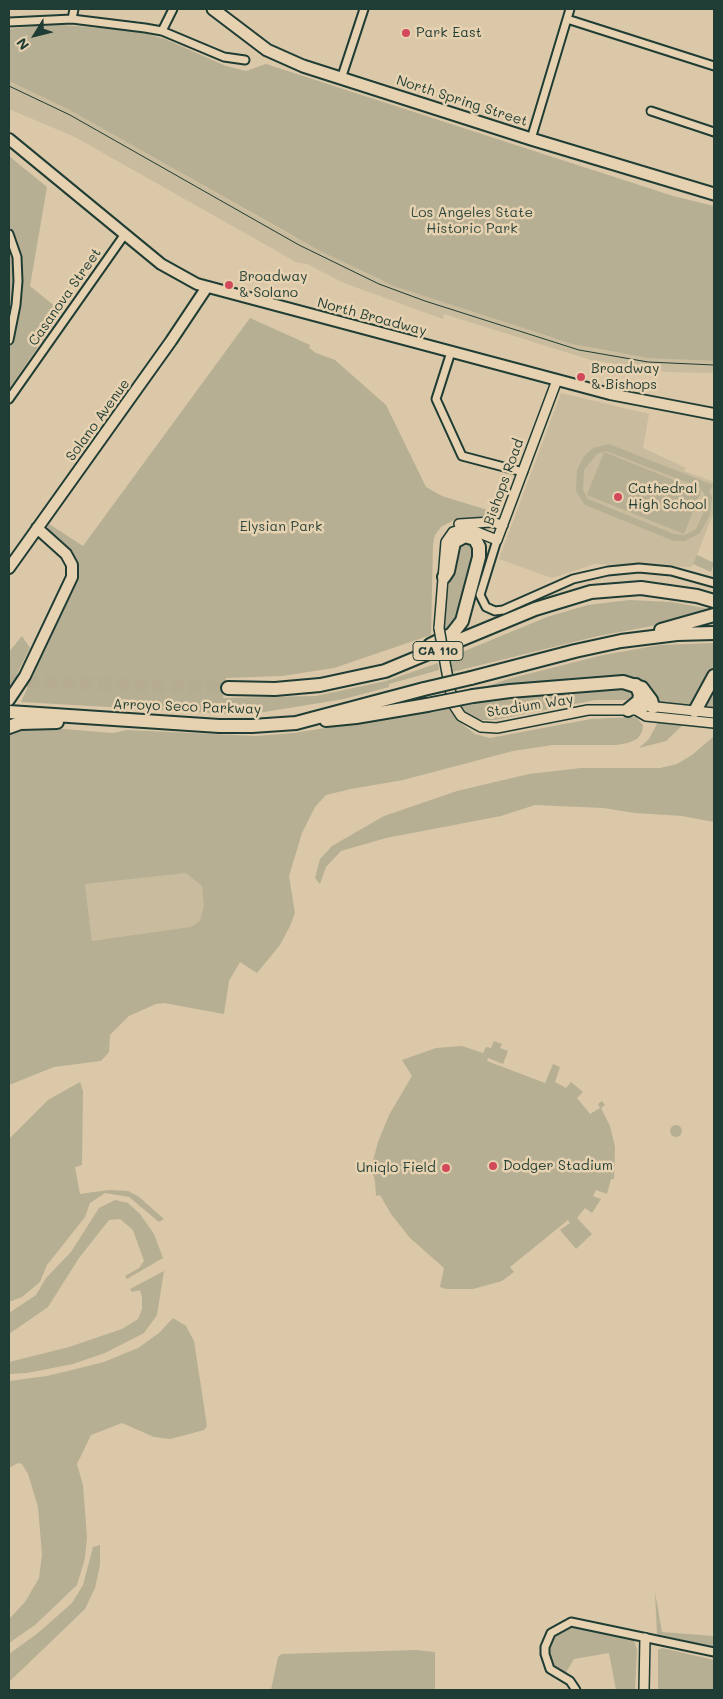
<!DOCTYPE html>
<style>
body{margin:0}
#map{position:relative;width:723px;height:1699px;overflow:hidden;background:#dac8a8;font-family:Mali,sans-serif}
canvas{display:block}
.frame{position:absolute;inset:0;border:10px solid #1f3d34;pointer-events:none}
.north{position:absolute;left:10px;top:10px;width:50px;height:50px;-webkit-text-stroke:4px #e6d1b0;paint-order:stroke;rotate:234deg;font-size:14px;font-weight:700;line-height:20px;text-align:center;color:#1f3d34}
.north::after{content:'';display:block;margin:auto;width:18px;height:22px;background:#1f3d34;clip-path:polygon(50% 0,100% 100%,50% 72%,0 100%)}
</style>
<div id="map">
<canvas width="723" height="1699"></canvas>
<div class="frame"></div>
<div class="north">N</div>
</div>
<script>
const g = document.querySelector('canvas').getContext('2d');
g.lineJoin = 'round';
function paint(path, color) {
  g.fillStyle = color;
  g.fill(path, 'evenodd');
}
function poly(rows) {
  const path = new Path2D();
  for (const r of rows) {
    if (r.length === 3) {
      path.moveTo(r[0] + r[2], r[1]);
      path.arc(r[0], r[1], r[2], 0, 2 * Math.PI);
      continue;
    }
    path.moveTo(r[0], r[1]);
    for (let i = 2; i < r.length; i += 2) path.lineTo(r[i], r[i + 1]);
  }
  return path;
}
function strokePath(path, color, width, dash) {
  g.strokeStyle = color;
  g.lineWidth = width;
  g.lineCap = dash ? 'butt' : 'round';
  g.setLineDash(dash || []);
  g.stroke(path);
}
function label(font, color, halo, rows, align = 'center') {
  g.font = font + ' Mali,sans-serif';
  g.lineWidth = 5;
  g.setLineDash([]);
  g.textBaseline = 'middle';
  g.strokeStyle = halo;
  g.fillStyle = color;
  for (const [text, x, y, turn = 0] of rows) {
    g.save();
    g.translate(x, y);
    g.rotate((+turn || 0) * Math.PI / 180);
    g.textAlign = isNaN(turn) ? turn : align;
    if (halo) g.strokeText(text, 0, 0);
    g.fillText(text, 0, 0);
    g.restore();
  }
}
paint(poly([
 [9,81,67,108,290,235,378,279,546,336,591,348,647,358,714,361,714,373,667,372,591,360,444,314,443,319,344,283,307,264,296,262,75,137,9,109],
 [561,393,649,414,643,448,686,468,684,471,714,482,714,512,692,567,595,564,552,578,499,559],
 [222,844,234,949,95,965,82,860]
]), '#c9bb9d');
paint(poly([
 [51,24,136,31,165,39,226,66,246,71,266,64,673,196,714,206,714,361,647,358,572,344,394,286,320,251,68,109,9,81,9,29],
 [9,156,47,187,30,286,62,312,9,389],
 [250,318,310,345,309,348,316,353,335,360,386,405,426,487,442,496,494,512,478,518,454,520,441,527,435,535,433,544,431,635,334,668,282,676,226,678,223,698,316,696,386,681,438,663,439,670,389,684,389,687,344,699,246,715,21,702,76,581,72,559,61,542,46,531,49,524,83,546],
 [609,444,713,485,709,491,712,497,710,515,700,533,685,541,674,541,585,505,576,491,577,470,584,456,593,448],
 [606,451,699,487,705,495,705,509,696,529,685,535,674,534,588,499,583,490,584,470,597,454],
 [604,452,701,491,684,534,587,495],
 [463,540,470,542,474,548,473,556,456,624,445,634,443,620,456,545],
 [697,555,714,563,711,572,693,564],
 [629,600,672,602,714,610,679,621,598,636,452,672,450,657,547,617,588,605],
 [22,636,30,648,9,690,9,652],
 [714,643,714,668,696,701,691,706,657,703,639,681,473,691,508,679,603,655,660,645],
 [714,683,714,704,712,709,707,710,704,705],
 [620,687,633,692,634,698,629,700,595,700,495,720,481,720,470,716,459,705,475,700],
 [448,708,458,721,475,734,490,738,591,719,636,717,643,725,642,732,637,739,628,743,616,745,553,745,513,751,403,780,351,789,326,795,315,807,302,833,289,876,295,913,290,926,280,945,257,973,240,962,229,981,224,1014,164,1003,156,1004,129,1016,110,1035,109,1052,101,1061,54,1067,9,1085,9,731,26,726,113,733,127,730,256,736,294,733],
 [186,873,202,886,204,906,200,921,191,927,92,941,85,884],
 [658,722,684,724,666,741,639,748,649,739],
 [714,736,714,822,682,816,635,813,603,808,535,805,501,816,386,838,341,851,326,867,320,884,315,878,320,859,332,846,384,816,457,791,529,774,581,768,660,768,677,764,692,755],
 [494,1041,502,1044,500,1048,508,1051,503,1064,488,1058,487,1061,545,1083,553,1064,560,1067,555,1082,566,1088,571,1082,583,1092,577,1098,590,1114,600,1108,598,1104,602,1101,605,1105,601,1108,610,1126,615,1147,614,1179,611,1179,607,1194,596,1190,593,1196,601,1199,592,1213,585,1208,577,1218,592,1234,576,1249,560,1230,570,1223,568,1220,510,1267,514,1272,502,1281,473,1289,446,1289,440,1287,444,1268,410,1238,391,1214,380,1195,376,1196,375,1181,371,1168,378,1142,389,1115,412,1076,402,1060,436,1048,462,1046,483,1053,486,1047,491,1048],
 [80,1082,83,1091,82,1165,75,1167,80,1194,109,1190,128,1191,138,1196,164,1219,159,1222,129,1197,105,1193,90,1203,85,1217,47,1265,40,1282,22,1297,9,1302,9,1139,48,1100],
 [676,1131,6],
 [115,1200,128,1203,140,1214,154,1234,163,1258,127,1279,125,1276,139,1268,144,1261,133,1230,120,1219,109,1220,79,1258,48,1307,9,1334,9,1313,36,1295,46,1278,71,1252,99,1208],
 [164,1271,157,1315,144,1333,105,1353,73,1364,27,1373,9,1374,9,1362,69,1347,122,1329,138,1319,142,1309,142,1297,140,1290,132,1292,130,1289],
 [173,1318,186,1326,194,1341,207,1426,204,1430,170,1439,154,1437,122,1423,91,1435,77,1464,83,1485,87,1537,85,1558,77,1585,35,1625,9,1643,9,1619,25,1602,39,1578,42,1555,38,1507,28,1474,22,1464,18,1463,9,1468,9,1381,47,1376,104,1362,138,1348,159,1333],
 [100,1545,100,1565,95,1588,85,1609,9,1682,9,1654,38,1633,72,1603,83,1585,93,1547],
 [655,1592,662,1632,714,1636,714,1647,657,1634],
 [569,1625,634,1640,637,1650,635,1690,616,1690,609,1653,574,1659,565,1674,555,1669,548,1650,552,1639],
 [662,1648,714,1660,714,1690,658,1690,658,1650],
 [416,1650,435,1652,435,1690,271,1690,278,1657,282,1654]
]), '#b7af93');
strokePath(poly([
 [9,681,228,688]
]), '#b5ac91', 12, [12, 6]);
const minor = poly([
 [72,19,74,9],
 [567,19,714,66],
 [9,22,72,19,145,28,162,31,224,57,245,60],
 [162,31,173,9],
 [341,79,364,9],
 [651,111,714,132],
 [531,139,570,9],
 [9,234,17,257,18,281,16,305,9,340],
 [451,352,436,399,462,456,523,472],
 [9,399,125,234],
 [497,540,480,595,486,607,495,611,503,610,573,579,608,571,639,568,671,571,714,583],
 [576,1690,570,1681,550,1669,545,1654,545,1647,551,1633,571,1622,714,1652]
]);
const tertiary = poly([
 [459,524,491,522,503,525],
 [439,628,446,542,453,532,467,528,497,540,557,380],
 [446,668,453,704,461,716,481,727,497,728,588,710,636,710,647,706,714,713],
 [636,710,646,716,714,723],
 [644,1690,645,1638]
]);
const secondary = poly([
 [9,139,161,264,197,284,610,394,714,414],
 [9,568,171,341,207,287],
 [9,700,25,676,72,577,72,565,66,554,37,528]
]);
const primary = poly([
 [213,9,267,50,303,66,531,139,714,194]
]);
const motorway = poly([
 [661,630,714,615],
 [430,645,452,634,462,621,479,557,479,547,475,539,465,536,454,542,448,571,444,577],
 [471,678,575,651,621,641,677,634,714,633],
 [228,688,275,689,320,685,385,671,535,609,591,592,641,588,697,596,714,601],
 [473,696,510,691,623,682,642,688,651,700,653,707],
 [628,710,639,701,640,694,636,685],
 [695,711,714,676],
 [9,712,219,726,252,726,296,723,424,689],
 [326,720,356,717,427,705],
 [9,727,20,723,57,722]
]);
strokePath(minor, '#1f3d34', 11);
strokePath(tertiary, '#1f3d34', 12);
strokePath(secondary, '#1f3d34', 14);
strokePath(primary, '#1f3d34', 15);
strokePath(motorway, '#1f3d34', 16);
strokePath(minor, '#e6d1b0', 7);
strokePath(tertiary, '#e6d1b0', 9);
strokePath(secondary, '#e6d1b0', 10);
strokePath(primary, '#e6d1b0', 11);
strokePath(motorway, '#e6d1b0', 12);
strokePath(poly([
 [9,86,70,115,299,245,379,284,425,301,579,350,648,362,714,365]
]), '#1f3d34', 1);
const tertiaryBridge = poly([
 [439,628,446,668]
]);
const motorwayBridge = poly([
 [424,689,471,678],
 [427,705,473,696]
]);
strokePath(tertiaryBridge, '#1f3d34', 12, []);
strokePath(motorwayBridge, '#1f3d34', 16, []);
strokePath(tertiaryBridge, '#e6d1b0', 9);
strokePath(motorwayBridge, '#e6d1b0', 12);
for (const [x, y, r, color] of [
 [406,33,5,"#d1495b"],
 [229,285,5,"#d1495b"],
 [581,377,5,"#d1495b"],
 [618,497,5,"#d1495b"],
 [493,1166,5,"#d1495b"],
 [446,1168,5,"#d1495b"]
]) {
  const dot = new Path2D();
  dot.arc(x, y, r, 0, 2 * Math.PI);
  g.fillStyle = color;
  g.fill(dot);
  strokePath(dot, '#e6d1b0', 2);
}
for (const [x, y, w] of [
 [438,651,50]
]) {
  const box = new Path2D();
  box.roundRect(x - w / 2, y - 9.5, w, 19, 4);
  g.fillStyle = '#e6d1b0';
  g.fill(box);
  strokePath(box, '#1f3d34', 1);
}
label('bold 12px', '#1f3d34', null, [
 ["CA 110",438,651]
]);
label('14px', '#1f3d34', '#e6d1b0', [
 ["Park East",416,33],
 ["Broadway",239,277],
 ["& Solano",239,293],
 ["Broadway",591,369],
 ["& Bishops",591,385],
 ["Cathedral",628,489],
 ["High School",628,505],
 ["Dodger Stadium",503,1166],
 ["Uniqlo Field",436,1168,"right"]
], 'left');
label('14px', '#1f3d34', '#e6d1b0', [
 ["North Spring Street",462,101,18],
 ["Casanova Street",65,297,-55],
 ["North Broadway",372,317,15],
 ["Solano Avenue",98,420,-54],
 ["Bishops Road",504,482,-70],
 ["Stadium Way",530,706,-9],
 ["Arroyo Seco Parkway",187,707,2]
]);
label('14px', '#2e483e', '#e6d1b0', [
 ["Los Angeles State",472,213],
 ["Historic Park",472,229],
 ["Elysian Park",281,527]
]);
</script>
